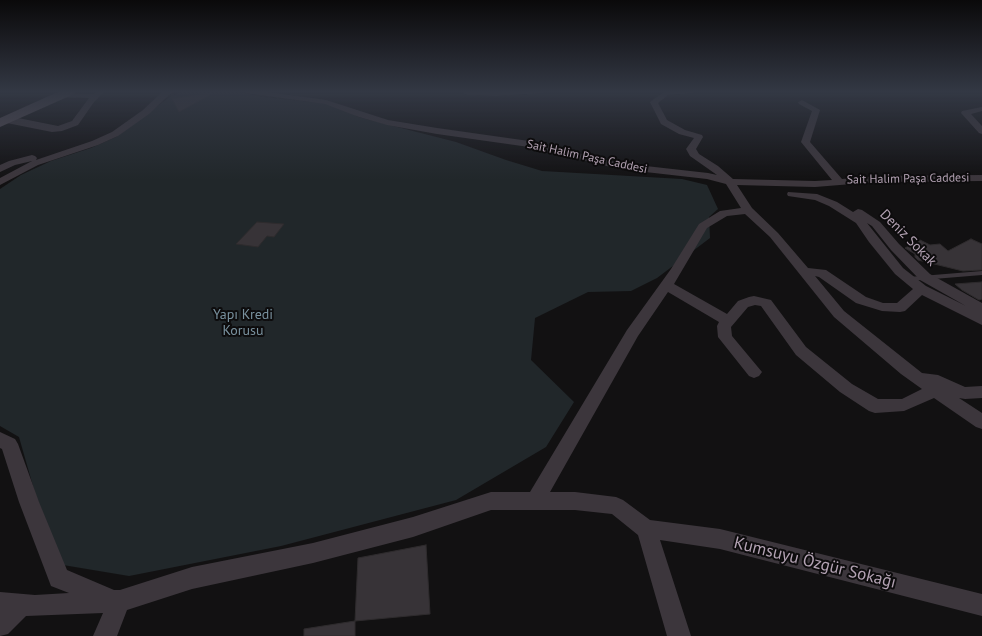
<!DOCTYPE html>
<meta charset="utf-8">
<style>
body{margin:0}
canvas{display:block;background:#121112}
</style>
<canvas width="982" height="636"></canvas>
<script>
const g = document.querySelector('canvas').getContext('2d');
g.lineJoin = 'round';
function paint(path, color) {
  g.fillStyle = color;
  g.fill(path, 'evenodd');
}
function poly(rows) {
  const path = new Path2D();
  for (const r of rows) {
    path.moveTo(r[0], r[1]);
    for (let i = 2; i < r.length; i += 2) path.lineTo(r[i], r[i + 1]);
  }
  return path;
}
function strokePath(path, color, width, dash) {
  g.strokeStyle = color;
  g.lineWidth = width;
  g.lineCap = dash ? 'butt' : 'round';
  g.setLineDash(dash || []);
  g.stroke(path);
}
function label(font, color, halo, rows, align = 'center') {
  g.font = font + ' "PT Sans",sans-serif';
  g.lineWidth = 4;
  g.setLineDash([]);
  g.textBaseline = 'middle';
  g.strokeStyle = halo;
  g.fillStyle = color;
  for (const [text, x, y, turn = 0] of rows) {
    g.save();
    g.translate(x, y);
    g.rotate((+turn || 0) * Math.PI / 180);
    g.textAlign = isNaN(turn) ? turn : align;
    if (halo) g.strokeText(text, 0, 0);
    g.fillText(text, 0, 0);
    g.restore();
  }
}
paint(poly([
 [184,91,233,91,264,97,321,103,347,108,358,117,456,142,506,160,542,171,682,179,707,185,718,209,709,217,710,238,657,278,631,291,588,292,535,318,531,360,574,402,546,447,456,500,281,546,129,576,63,565,35,493,19,437,0,426,0,189,21,175,51,161,91,148,116,137,171,96]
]), '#21272a');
const building = poly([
 [211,92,212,94,179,112,172,99,211,92],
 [257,222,284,224,274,237,267,236,258,247,236,244,257,222],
 [971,239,982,244,982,270,963,271,918,260,915,257,915,254,905,248,920,240,930,245,940,244,948,251,971,239],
 [982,282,982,299,979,300,962,290,955,284,982,282],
 [426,545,430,614,355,621,358,558,426,545],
 [355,621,355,636,304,636,304,629,355,621]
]);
paint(building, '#373337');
strokePath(building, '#2e2b2d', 1);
paint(poly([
 [982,271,982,275,909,281,906,279,909,277,982,271]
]), '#3c363c');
paint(poly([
 [97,91,105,91,94,102,78,125,62,131,52,132,7,123,3,120,7,117,18,118,58,126,72,121,89,98,61,97,57,95,58,93,94,94,97,91],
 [163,91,176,91,169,95,149,114,118,136,98,145,38,165,0,185,0,178,32,161,15,165,0,172,0,165,9,161,32,155,35,156,37,158,36,160,92,141,112,132,143,110,163,91],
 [241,91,261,91,326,100,388,120,437,128,529,141,619,163,708,173,717,175,690,156,686,149,694,138,679,134,661,124,650,102,665,91,697,91,693,93,668,95,658,103,667,120,685,130,702,135,703,137,696,149,699,154,718,166,733,179,815,181,832,180,801,142,812,111,799,104,798,102,802,100,820,110,810,142,842,179,877,176,982,175,982,181,877,182,815,187,737,185,752,208,778,233,808,268,826,270,866,297,883,303,897,303,913,289,895,274,869,242,856,223,829,206,815,200,788,196,787,194,788,192,817,194,837,202,853,212,858,209,862,210,880,222,899,244,930,274,982,303,982,314,979,313,982,314,982,325,922,295,905,311,900,312,882,311,856,303,819,277,815,276,844,311,922,373,938,375,965,387,982,386,982,398,965,399,959,398,982,413,982,429,976,427,934,398,904,411,875,413,869,411,840,392,796,355,761,306,755,305,748,307,731,327,732,336,762,372,759,376,754,378,749,376,718,337,717,326,719,322,668,292,638,336,550,492,575,492,616,497,623,500,650,520,720,529,982,594,982,616,720,549,660,540,691,636,667,636,638,535,612,514,575,510,491,510,413,537,313,563,192,589,127,610,117,636,93,636,103,613,26,616,8,634,0,636,0,592,35,595,69,593,51,586,19,502,2,449,0,448,0,432,15,439,18,444,39,502,67,570,114,590,120,590,192,567,313,543,413,517,491,492,530,492,627,330,671,269,699,224,720,211,741,208,726,184,707,179,619,169,529,147,437,134,387,125,359,117,325,104,245,93,241,91],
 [745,214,770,237,834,317,901,374,922,389,902,399,878,399,852,384,806,347,771,300,754,296,749,297,738,301,727,314,674,284,707,228,727,216,745,214],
 [867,223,872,226,891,250,920,280,966,306,926,286,903,268,867,223],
 [464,91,496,92,547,91,543,93,496,96,467,95,463,93,464,91],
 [982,107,982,111,971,114,982,126,982,134,979,133,961,113,962,111,982,107]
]), '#3c363c');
paint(poly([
 [60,91,76,91,74,94,0,127,0,118,60,91]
]), '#564e56');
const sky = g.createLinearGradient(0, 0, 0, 180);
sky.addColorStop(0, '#0a090a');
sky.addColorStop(0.51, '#333844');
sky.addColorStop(1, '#33384400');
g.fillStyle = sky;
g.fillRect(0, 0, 982, 180);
label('12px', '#b3a2b3', '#0d0c0d', [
 ["Sait Halim Paşa Caddesi",587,157,12],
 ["Sait Halim Paşa Caddesi",908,179,-1]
]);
label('14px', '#b3a2b3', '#0d0c0d', [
 ["Deniz Sokak",908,238,45]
]);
label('14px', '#79919e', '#0d0c0d', [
 ["Yapı Kredi",243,315],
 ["Korusu",243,331]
]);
label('17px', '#b3a2b3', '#0d0c0d', [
 ["Kumsuyu Özgür Sokağı",815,563,14]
]);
</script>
